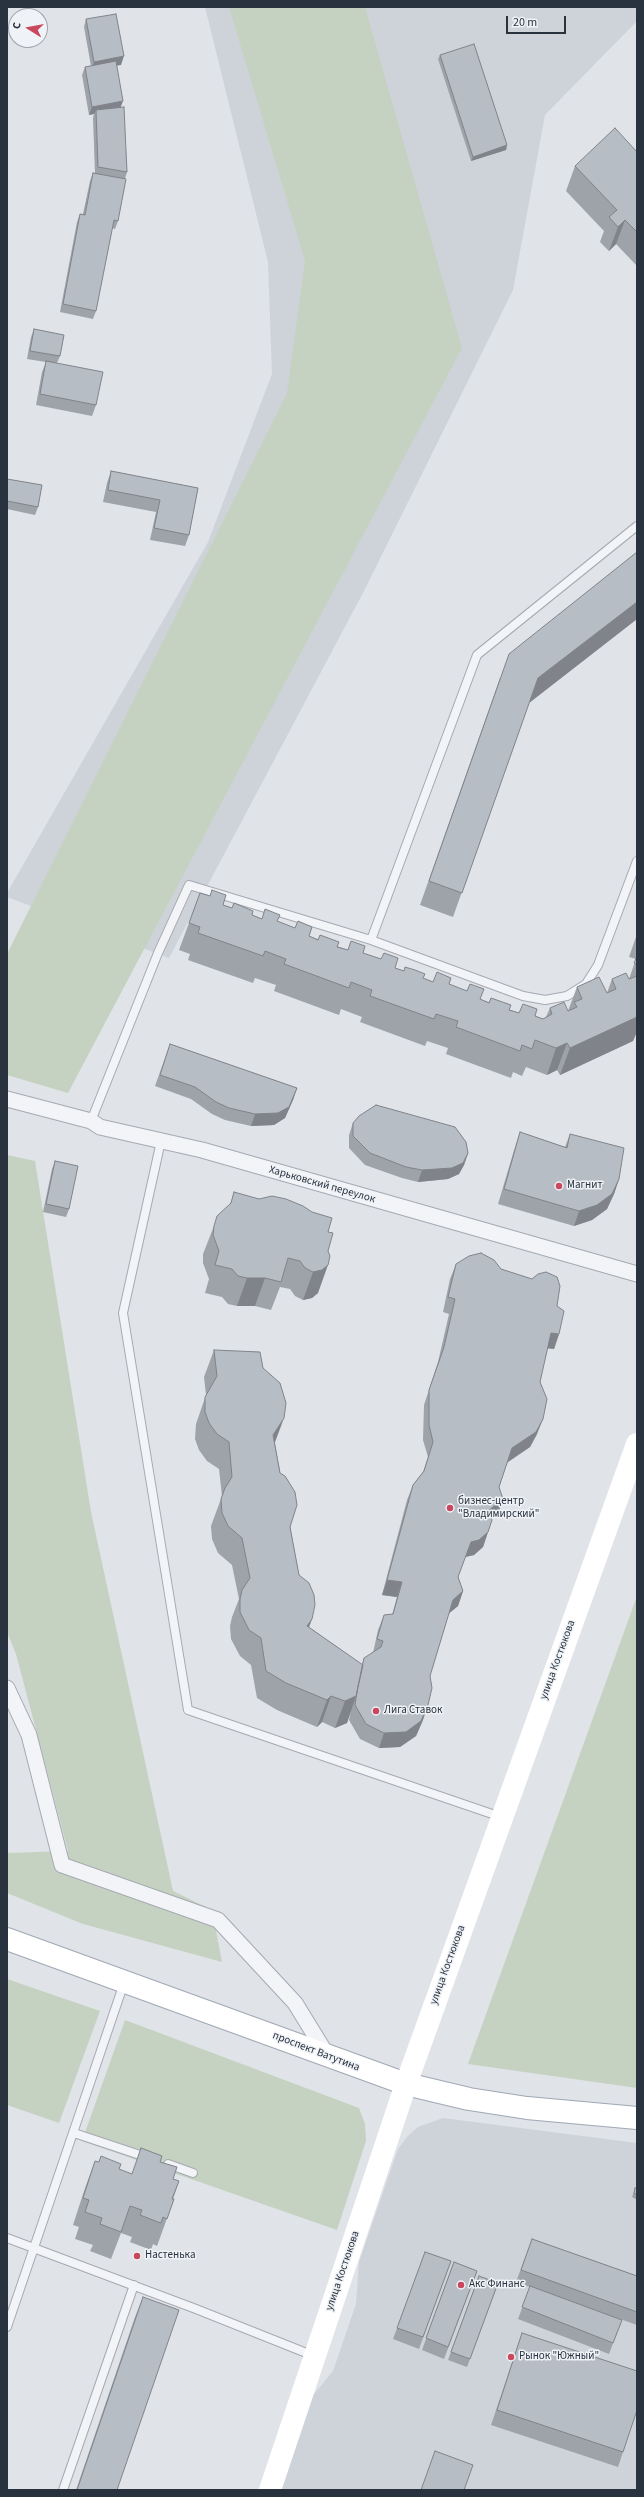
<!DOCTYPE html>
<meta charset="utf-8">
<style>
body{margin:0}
#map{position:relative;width:644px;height:2497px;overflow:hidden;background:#e0e3e8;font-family:"Source Sans 3",sans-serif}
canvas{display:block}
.frame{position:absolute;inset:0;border:8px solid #29323f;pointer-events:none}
.north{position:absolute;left:8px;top:8px;width:40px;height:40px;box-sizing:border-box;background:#eff2f6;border:1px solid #a0a5ad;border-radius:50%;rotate:281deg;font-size:11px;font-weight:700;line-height:16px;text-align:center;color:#29323f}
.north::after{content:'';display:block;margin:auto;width:14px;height:18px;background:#ca485e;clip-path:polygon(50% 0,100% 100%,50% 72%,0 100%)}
.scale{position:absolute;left:506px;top:16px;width:60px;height:18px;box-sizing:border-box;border:2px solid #29323f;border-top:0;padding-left:5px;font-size:12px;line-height:14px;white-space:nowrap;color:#29323f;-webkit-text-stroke:3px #eff2f6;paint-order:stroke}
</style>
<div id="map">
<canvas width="644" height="2497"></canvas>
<div class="frame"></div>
<div class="north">С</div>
<div class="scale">20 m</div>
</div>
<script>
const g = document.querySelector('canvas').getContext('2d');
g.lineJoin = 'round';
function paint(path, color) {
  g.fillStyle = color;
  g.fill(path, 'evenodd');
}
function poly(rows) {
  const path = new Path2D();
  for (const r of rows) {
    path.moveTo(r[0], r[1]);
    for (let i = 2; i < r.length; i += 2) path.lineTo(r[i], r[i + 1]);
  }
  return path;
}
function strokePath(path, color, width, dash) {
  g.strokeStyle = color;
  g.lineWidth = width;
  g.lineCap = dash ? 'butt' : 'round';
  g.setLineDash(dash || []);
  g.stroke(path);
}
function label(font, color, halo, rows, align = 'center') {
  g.font = font + ' "Source Sans 3",sans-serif';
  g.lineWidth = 3;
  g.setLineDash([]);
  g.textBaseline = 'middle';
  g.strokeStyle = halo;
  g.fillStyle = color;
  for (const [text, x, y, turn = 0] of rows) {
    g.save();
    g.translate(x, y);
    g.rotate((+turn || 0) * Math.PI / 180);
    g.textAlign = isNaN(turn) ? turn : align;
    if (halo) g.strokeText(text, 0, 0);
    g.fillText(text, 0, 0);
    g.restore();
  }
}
paint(poly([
 [205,7,637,7,637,21,545,115,513,290,364,591,169,958,7,897,7,893,208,542,272,374,268,262],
 [443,2118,637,2143,637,2490,280,2490,310,2399,333,2371,356,2304,359,2262,398,2149,407,2137,418,2127]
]), '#ced3da');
paint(poly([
 [229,7,365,7,462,348,68,1093,7,1075,7,954,287,393,305,261],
 [7,1155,35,1161,91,1512,173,1891,212,1910,222,1962,83,1924,7,1893,7,1853,68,1851,16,1654,7,1632],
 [637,1596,637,2088,468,2064],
 [7,1979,100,2011,59,2123,7,2105],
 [125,2020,359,2108,365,2124,366,2141,337,2230,82,2141]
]), '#c6d2c1');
const service = poly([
 [371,940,477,655,637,526],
 [91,1121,158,953,189,885,371,940,523,996,545,1000,567,996,586,984,598,965,637,861],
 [161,1141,123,1313,188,1710,501,1817],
 [74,2133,149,2158],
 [168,2164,193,2173],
 [7,2238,196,2309,314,2356],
 [7,2327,124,1983],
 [63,2490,134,2285]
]);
const minor = poly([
 [7,1099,91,1121,100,1127,202,1150,637,1274],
 [7,1688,29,1735,62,1865,218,1920,295,2003,327,2055]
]);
const primary = poly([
 [7,1939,406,2084,469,2099,527,2108,637,2118]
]);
strokePath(service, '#a5aab2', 10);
strokePath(minor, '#a5aab2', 17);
strokePath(primary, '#9fa8b4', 24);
strokePath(service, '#f2f4f7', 8);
strokePath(minor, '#f2f4f7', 15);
strokePath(poly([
 [270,2490,406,2084,637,1444]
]), '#fff', 22);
strokePath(primary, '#fff', 22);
paint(poly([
 [86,19,121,65,116,65,121,107,127,172,125,179,118,221,115,229,112,228,96,311,93,319,60,312,77,222,80,214,83,214,90,181,93,173,95,173,93,118,94,114,89,115,82,75,85,67,91,66,84,27],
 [440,55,507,145,506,150,471,161,438,59],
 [637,152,637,266,616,244,609,251,600,242,604,231,566,191,575,166],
 [34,329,60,356,57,363,96,405,92,416,36,405,42,372,46,362,27,359,31,337],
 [111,471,198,488,189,535,185,546,150,540,156,512,103,502,107,483],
 [7,479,38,507,35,515,7,509],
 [637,552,637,619,529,703,453,917,420,905,500,678],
 [200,893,223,905,262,919,277,921,309,936,348,950,363,953,395,968,433,982,449,984,480,999,519,1013,535,1016,543,1019,546,1017,550,1008,568,1011,577,987,607,993,612,979,629,979,636,959,629,957,637,934,637,1033,636,1034,633,1041,560,1075,557,1070,547,1075,526,1067,522,1076,513,1072,511,1078,446,1054,448,1048,427,1041,425,1046,360,1022,362,1017,341,1009,339,1015,274,991,276,985,255,978,253,983,188,960,190,954,179,950],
 [170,1044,297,1088,293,1100,285,1118,274,1125,251,1126,225,1120,212,1114,191,1099,155,1086],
 [353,1123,468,1153,464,1165,459,1174,448,1179,418,1182,402,1178,365,1165,349,1148,349,1135],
 [520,1132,565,1147,570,1134,619,1179,614,1194,607,1209,592,1220,574,1226,498,1204,515,1147],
 [55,1161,69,1209,66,1217,43,1212,52,1169],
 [234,1192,328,1232,318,1293,312,1298,303,1300,295,1296,290,1289,280,1287,271,1310,255,1306,237,1306,228,1304,222,1297,205,1293,209,1279,203,1263,203,1254,214,1226,230,1205],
 [456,1264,501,1269,557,1306,559,1334,554,1349,547,1348,540,1382,537,1434,530,1447,507,1463,499,1487,498,1514,491,1519,488,1532,483,1547,474,1555,465,1557,458,1577,463,1591,458,1606,448,1614,430,1676,423,1720,416,1736,400,1747,379,1748,360,1739,349,1720,351,1710,347,1723,335,1728,322,1722,317,1727,277,1710,257,1698,251,1665,240,1656,231,1639,230,1626,232,1617,239,1599,232,1565,218,1553,212,1539,211,1526,222,1496,219,1469,207,1461,199,1450,195,1439,196,1424,206,1395,204,1377,214,1350,275,1444,299,1575,312,1619,309,1627,362,1665,364,1658,373,1653,378,1630,384,1615,392,1615,397,1597,382,1595,407,1500,413,1485,423,1472,428,1457,423,1440,424,1405,438,1362,449,1314,443,1312,450,1279],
 [95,2161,132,2174,160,2162,173,2179,179,2181,173,2199,174,2199,157,2246,153,2244,151,2250,130,2242,132,2237,121,2233,111,2259,90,2251,93,2245,75,2239,79,2227,73,2225,85,2188],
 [635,2188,637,2188,637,2200,632,2197],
 [532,2239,637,2276,637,2325,606,2314,622,2320,609,2354,518,2319,530,2287,516,2282],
 [425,2252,451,2261,419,2349,393,2339],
 [454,2262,477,2271,444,2359,422,2350],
 [479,2276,498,2283,467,2367,448,2360],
 [143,2297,117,2490,76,2490,135,2317],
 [522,2333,623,2452,618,2467,491,2425]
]), '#9da3a9');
paint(poly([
 [124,56,121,65,91,70,94,62],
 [123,101,120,109,96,110,94,114,89,115,92,107],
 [507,145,506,150,471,161,473,157],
 [625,220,616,244,609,251,618,227],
 [637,602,637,619,529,703,538,678],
 [637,1017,637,1033,636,1034,633,1041,560,1075,570,1048],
 [567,1043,557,1070,547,1075,556,1048],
 [297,1088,293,1100,285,1118,274,1125,251,1126,255,1114],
 [468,1153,464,1165,459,1174,448,1179,418,1182,422,1170],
 [619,1179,614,1194,607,1209,592,1220,574,1226,579,1211],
 [328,1265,318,1293,312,1298,303,1300,313,1272],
 [247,1278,265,1278,255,1306,237,1306],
 [551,1333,559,1334,554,1349,545,1348],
 [284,1418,274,1445,273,1435],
 [543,1419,537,1434,530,1447,506,1463,512,1448],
 [503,1499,498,1514,482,1526,488,1511],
 [488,1532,483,1547,474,1555,465,1557,471,1542],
 [387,1580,402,1582,397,1597,382,1595],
 [463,1591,458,1606,447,1615,453,1600],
 [312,1619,302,1646,307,1626],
 [331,1696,322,1722,317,1727,327,1700],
 [356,1696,347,1723,335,1728,345,1701],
 [428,1705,423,1720,416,1736,400,1747,379,1748,384,1733]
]), '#80848a');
const building = poly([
 [116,14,124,56,94,62,86,19,116,14],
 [474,44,507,145,473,157,440,55,474,44],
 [116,61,123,101,92,107,85,67,116,61],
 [124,107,127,172,98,167,96,110,124,107],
 [615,128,637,152,637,232,625,220,618,227,609,217,617,210,575,166,615,128],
 [93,173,126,179,118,221,114,220,96,311,63,304,80,214,85,215,93,173],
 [34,329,64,335,60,356,30,351,34,329],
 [46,361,103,372,96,405,40,394,46,361],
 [111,471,198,488,189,535,154,528,160,500,108,490,111,471],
 [7,479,42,485,38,507,7,501,7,479],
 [637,552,637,602,538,678,462,893,429,881,509,654,637,552],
 [212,890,226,895,223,905,232,908,234,903,253,911,252,915,262,919,265,909,280,915,277,921,295,928,298,921,312,927,309,936,318,940,320,935,339,942,337,947,348,950,351,941,365,946,363,953,381,959,384,953,398,958,395,968,404,971,405,967,415,970,425,974,423,978,433,982,437,972,451,978,449,984,467,991,470,984,484,989,480,999,489,1003,491,998,511,1005,509,1010,519,1013,523,1004,537,1009,535,1016,543,1019,552,1014,550,1008,564,1002,568,1011,577,1007,574,1002,582,999,577,987,599,977,607,993,616,989,612,979,626,973,629,979,637,976,637,1017,570,1048,567,1043,556,1048,535,1040,532,1049,522,1045,520,1051,456,1027,458,1021,436,1014,434,1019,370,996,372,990,351,982,349,988,284,964,286,959,265,951,263,956,198,933,200,927,189,923,200,893,210,896,212,890],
 [637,956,637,965,634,963,637,956],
 [170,1044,297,1088,289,1107,278,1113,255,1114,229,1108,216,1102,195,1087,160,1075,170,1044],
 [376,1105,455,1127,466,1142,468,1153,463,1163,452,1168,422,1170,406,1167,370,1153,353,1136,353,1123,359,1116,376,1105],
 [520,1132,567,1148,570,1134,624,1148,619,1179,612,1194,597,1205,579,1211,504,1189,520,1132],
 [55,1161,78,1166,69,1209,46,1204,55,1161],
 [234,1192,259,1199,272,1196,286,1199,303,1206,312,1212,332,1218,328,1232,333,1233,328,1251,330,1256,328,1265,322,1270,313,1272,305,1268,300,1261,288,1258,281,1282,265,1278,247,1278,238,1276,232,1269,215,1265,219,1251,213,1235,214,1226,217,1216,231,1203,234,1192],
 [481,1253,494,1260,501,1269,532,1279,538,1274,546,1272,557,1277,560,1286,557,1306,564,1311,559,1334,551,1333,540,1382,547,1399,543,1419,536,1432,512,1448,499,1487,503,1499,488,1511,492,1520,488,1532,479,1540,471,1542,458,1577,463,1591,453,1600,430,1676,432,1688,428,1705,421,1721,406,1732,384,1733,366,1724,355,1705,358,1686,364,1658,381,1647,383,1641,377,1639,384,1615,393,1614,402,1582,387,1580,413,1485,424,1471,433,1442,429,1425,429,1390,444,1347,455,1299,448,1297,456,1264,469,1256,481,1253],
 [214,1350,260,1352,263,1368,280,1383,286,1403,284,1418,273,1435,280,1473,285,1476,295,1492,297,1505,290,1527,299,1575,309,1583,314,1595,315,1605,312,1619,307,1626,363,1665,356,1696,345,1701,331,1696,327,1700,286,1683,266,1671,261,1638,249,1630,240,1612,240,1599,242,1590,250,1578,242,1538,228,1526,222,1513,221,1499,225,1488,232,1477,229,1442,217,1434,209,1423,205,1412,205,1397,217,1376,214,1350],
 [141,2148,162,2156,160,2162,177,2167,173,2179,179,2181,172,2199,174,2199,167,2219,163,2217,161,2223,158,2222,140,2215,142,2210,130,2206,121,2232,100,2224,102,2218,85,2212,89,2200,83,2198,95,2161,99,2162,101,2156,121,2164,119,2169,132,2174,141,2148],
 [635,2188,637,2188,637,2195,634,2193,635,2188],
 [532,2239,637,2276,637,2312,521,2270,532,2239],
 [425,2252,451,2261,423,2337,397,2328,425,2252],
 [454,2262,477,2271,448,2347,426,2338,454,2262],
 [479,2276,498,2283,470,2359,451,2352,479,2276],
 [530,2286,622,2320,613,2343,522,2307,530,2286],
 [143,2297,179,2310,117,2490,77,2490,143,2297],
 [522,2333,637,2371,637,2410,623,2452,497,2410,522,2333],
 [435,2451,473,2465,464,2490,421,2490,435,2451]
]);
paint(building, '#b7bdc5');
strokePath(building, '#80848a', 1);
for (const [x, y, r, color] of [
 [559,1186,4,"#ca485e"],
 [450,1508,4,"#ca485e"],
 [376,1711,4,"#ca485e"],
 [137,2256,4,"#ca485e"],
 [461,2285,4,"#ca485e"],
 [511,2357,4,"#ca485e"]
]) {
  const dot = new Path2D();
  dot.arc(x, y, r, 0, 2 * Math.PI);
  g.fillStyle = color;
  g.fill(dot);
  strokePath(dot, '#eff2f6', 1.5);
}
label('11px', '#29323f', '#eff2f6', [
 ["Харьковский переулок",322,1185,16],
 ["улица Костюкова",558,1660,-70],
 ["улица Костюкова",448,1965,-70],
 ["проспект Ватутина",316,2052,21],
 ["улица Костюкова",343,2271,-71]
]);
label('11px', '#29323f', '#eff2f6', [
 ["Магнит",567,1186],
 ["бизнес-центр",458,1502],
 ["\"Владимирский\"",458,1515],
 ["Лига Ставок",384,1711],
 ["Настенька",145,2256],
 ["Акс Финанс",469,2285],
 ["Рынок \"Южный\"",519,2357]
], 'left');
</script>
